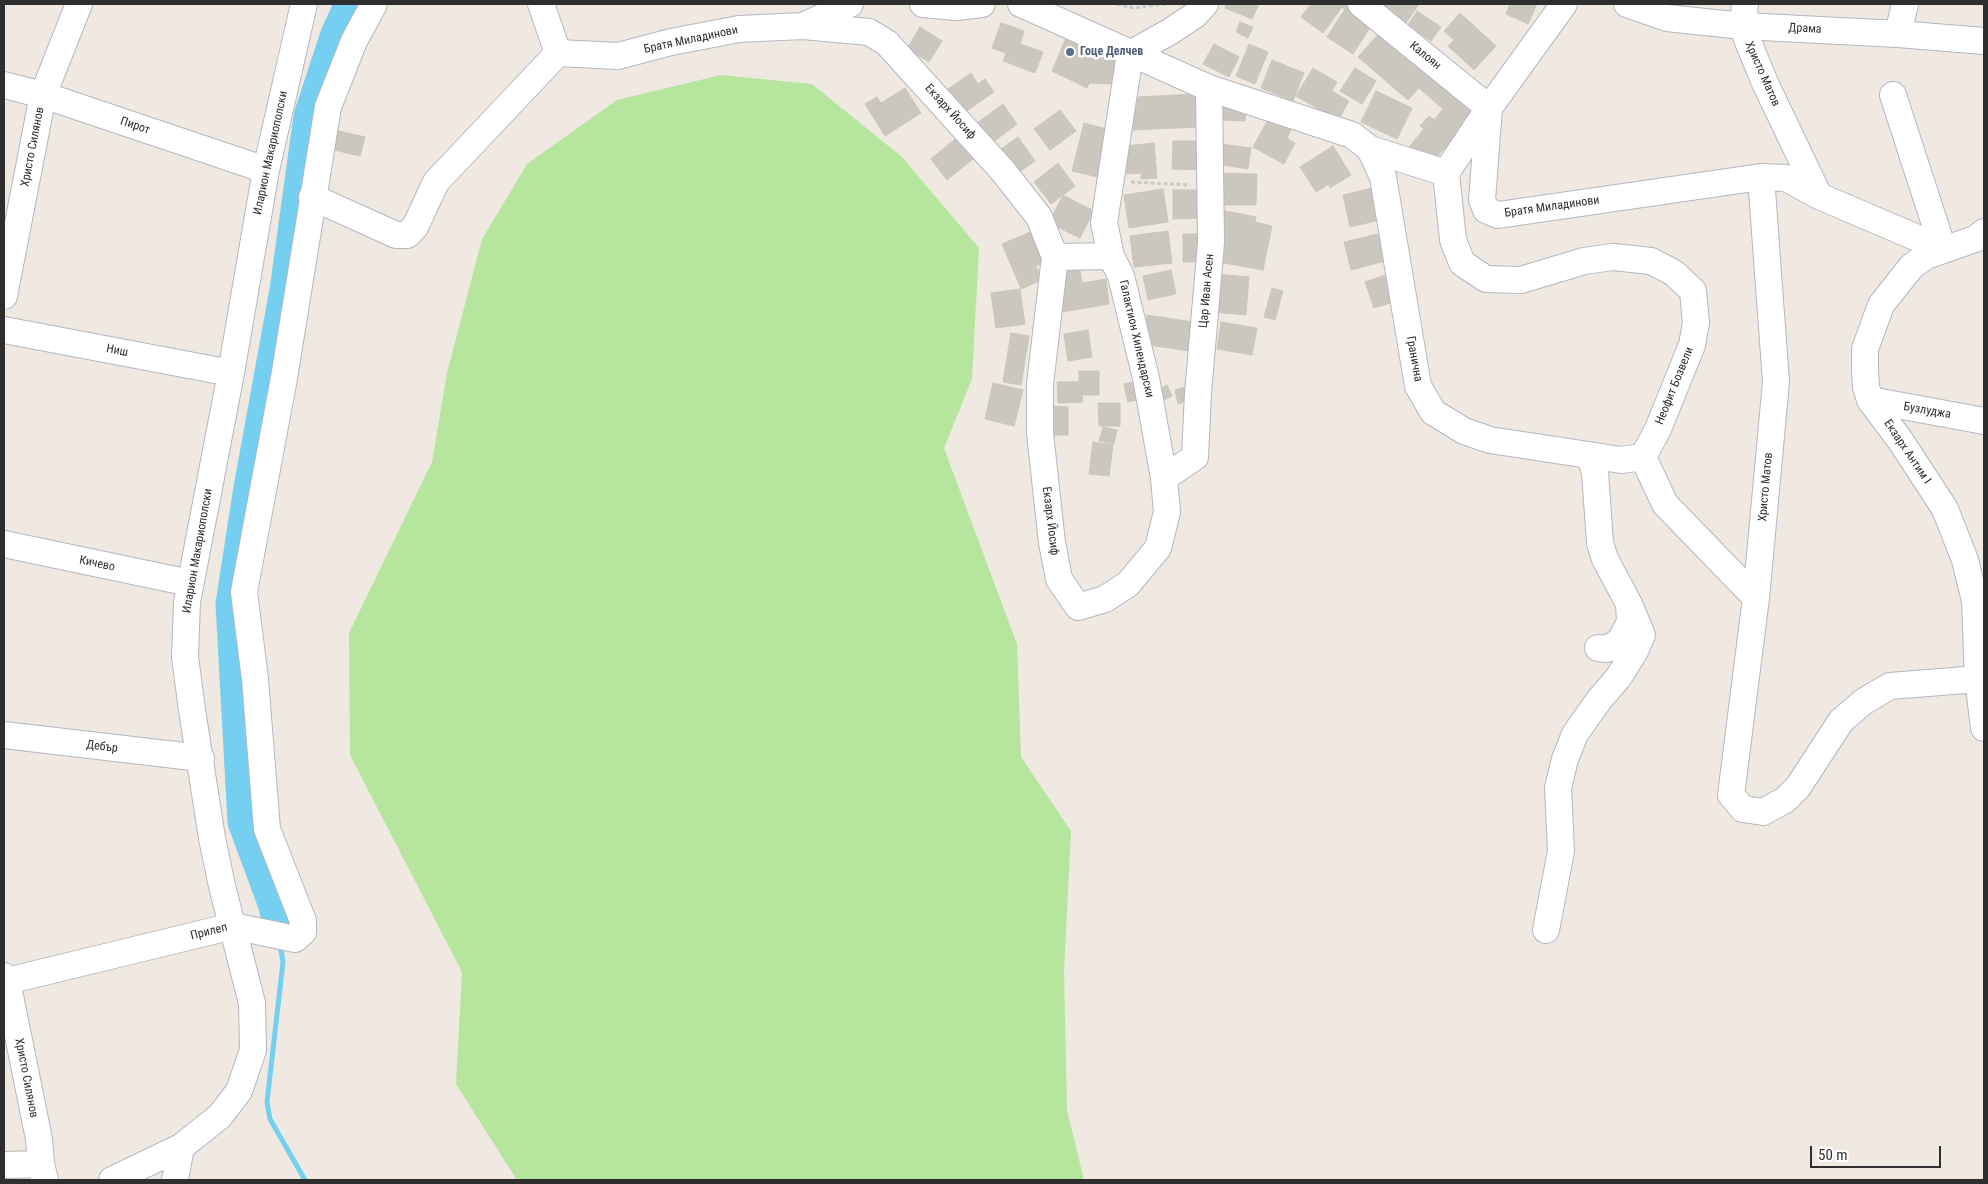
<!DOCTYPE html>
<meta charset="utf-8">
<style>
body{margin:0}
#map{position:relative;width:1988px;height:1184px;overflow:hidden;background:#efe9e1;font-family:"Roboto Condensed",sans-serif}
canvas{display:block}
.frame{position:absolute;inset:0;border:5px solid #2e2e2e;pointer-events:none}
.scale{position:absolute;left:1810px;top:1146px;width:131px;height:22px;box-sizing:border-box;border:2px solid #2e2e2e;border-top:0;padding-left:6px;font-size:15px;line-height:18px;white-space:nowrap;color:#2e2e2e;-webkit-text-stroke:4px #fff;paint-order:stroke}
</style>
<div id="map">
<canvas width="1988" height="1184"></canvas>
<div class="frame"></div>
<div class="scale">50 m</div>
</div>
<script>
const g = document.querySelector('canvas').getContext('2d');
g.lineJoin = 'round';
function paint(path, color) {
  g.fillStyle = color;
  g.fill(path, 'evenodd');
}
function poly(rows) {
  const path = new Path2D();
  for (const r of rows) {
    path.moveTo(r[0], r[1]);
    for (let i = 2; i < r.length; i += 2) path.lineTo(r[i], r[i + 1]);
  }
  return path;
}
function strokePath(path, color, width, dash) {
  g.strokeStyle = color;
  g.lineWidth = width;
  g.lineCap = dash ? 'butt' : 'round';
  g.setLineDash(dash || []);
  g.stroke(path);
}
function label(font, color, halo, rows, align = 'center') {
  g.font = font + ' "Roboto Condensed",sans-serif';
  g.lineWidth = 5;
  g.setLineDash([]);
  g.textBaseline = 'middle';
  g.strokeStyle = halo;
  g.fillStyle = color;
  for (const [text, x, y, turn = 0] of rows) {
    g.save();
    g.translate(x, y);
    g.rotate((+turn || 0) * Math.PI / 180);
    g.textAlign = isNaN(turn) ? turn : align;
    if (halo) g.strokeText(text, 0, 0);
    g.fillText(text, 0, 0);
    g.restore();
  }
}
paint(poly([
 [721,75,812,84,902,157,979,248,972,379,944,448,1017,644,1021,757,1071,831,1064,971,1067,1110,1084,1180,517,1180,456,1084,462,972,350,755,349,633,432,462,447,373,482,239,527,164,617,100]
]), '#b6e59e');
strokePath(poly([
 [281,950,283,962,267,1102,270,1119,305,1180]
]), '#75cff0', 5);
strokePath(poly([
 [277,920,274,906,243,822,231,604,249,488,285,290,309,116,336,34,350,4]
]), '#75cff0', 31);
const building = poly([
 [1226,4,1259,4,1252,19,1225,8,1226,4],
 [1311,4,1348,4,1344,9,1342,7,1323,33,1301,17,1311,4],
 [1378,4,1419,4,1406,23,1378,4],
 [1510,4,1537,4,1528,24,1506,14,1510,4],
 [1347,6,1373,23,1353,54,1327,37,1347,6],
 [1417,11,1441,27,1431,41,1408,25,1417,11],
 [1460,13,1496,46,1474,70,1448,46,1454,40,1444,31,1460,13],
 [1240,22,1253,27,1248,38,1236,32,1240,22],
 [1001,23,1024,31,1020,44,1043,52,1035,73,1003,61,1006,53,992,48,1001,23],
 [920,27,942,41,929,62,907,49,920,27],
 [1384,28,1478,110,1430,165,1409,147,1424,129,1420,126,1429,116,1434,120,1443,109,1419,88,1408,100,1358,57,1384,28],
 [1066,38,1122,59,1114,84,1089,83,1087,88,1052,71,1066,38],
 [1214,44,1239,57,1229,77,1203,64,1214,44],
 [1249,44,1268,52,1255,84,1236,76,1249,44],
 [1272,60,1304,73,1293,101,1261,88,1272,60],
 [1313,68,1337,82,1332,91,1349,101,1338,120,1296,96,1313,68],
 [1355,68,1376,81,1362,104,1340,91,1355,68],
 [971,73,978,84,985,79,994,92,961,115,944,92,971,73],
 [905,88,921,113,885,136,865,104,877,97,881,103,905,88],
 [1376,91,1412,108,1397,139,1361,122,1376,91],
 [1196,94,1198,127,1132,130,1131,107,1137,107,1137,97,1196,94],
 [1218,100,1246,100,1245,121,1217,120,1218,100],
 [1003,104,1017,124,988,146,973,126,1003,104],
 [1060,110,1076,131,1050,150,1034,129,1060,110],
 [1271,114,1293,126,1287,138,1295,143,1284,164,1253,147,1271,114],
 [1084,123,1110,130,1098,177,1072,171,1084,123],
 [326,128,365,137,360,156,321,147,326,128],
 [961,134,978,155,947,180,931,159,961,134],
 [1018,137,1035,161,1015,175,998,151,1018,137],
 [1173,141,1205,141,1204,170,1172,169,1173,141],
 [1154,143,1157,178,1141,179,1141,173,1127,174,1125,146,1154,143],
 [1214,143,1251,148,1248,169,1211,163,1214,143],
 [1333,146,1351,175,1330,188,1329,184,1316,192,1300,167,1333,146],
 [1058,163,1075,186,1051,204,1034,182,1058,163],
 [1221,173,1257,174,1256,205,1220,205,1221,173],
 [1377,187,1384,219,1350,227,1343,195,1377,187],
 [1163,189,1168,222,1129,228,1124,195,1163,189],
 [1173,190,1205,190,1205,218,1173,219,1173,190],
 [1063,195,1094,211,1080,238,1049,223,1063,195],
 [1221,210,1256,217,1255,222,1272,226,1263,270,1219,262,1221,210],
 [1037,229,1050,260,1036,266,1042,280,1021,289,1002,244,1037,229],
 [1168,231,1172,263,1134,267,1130,236,1168,231],
 [1382,233,1389,260,1351,270,1344,242,1382,233],
 [1183,234,1205,234,1205,262,1183,262,1183,234],
 [1079,264,1082,283,1106,279,1109,304,1062,312,1055,268,1079,264],
 [1171,270,1176,294,1148,300,1143,276,1171,270],
 [1391,273,1400,300,1374,308,1365,282,1391,273],
 [1215,274,1249,277,1246,315,1212,312,1215,274],
 [1272,288,1283,291,1275,320,1264,317,1272,288],
 [1020,289,1025,324,996,328,991,293,1020,289],
 [1147,315,1199,323,1195,352,1143,344,1147,315],
 [1221,322,1257,328,1252,355,1217,349,1221,322],
 [1088,330,1092,357,1068,361,1064,334,1088,330],
 [1011,333,1029,336,1021,385,1003,382,1011,333],
 [1079,371,1099,371,1099,395,1082,395,1083,402,1058,403,1057,382,1079,382,1079,371],
 [1140,380,1144,398,1128,402,1124,384,1140,380],
 [993,383,1023,390,1014,426,985,419,993,383],
 [1167,385,1172,396,1162,401,1157,391,1167,385],
 [1192,385,1196,399,1178,404,1175,390,1192,385],
 [1098,403,1120,403,1120,426,1099,426,1098,403],
 [1053,406,1068,407,1068,435,1053,435,1053,406],
 [1103,427,1117,430,1114,444,1099,441,1103,427],
 [1093,442,1113,445,1109,476,1089,474,1093,442]
]);
paint(building, '#cbc7bf');
strokePath(building, '#cbc5ba', 1);
const minor = poly([
 [541,4,558,53],
 [923,4,956,7,982,4],
 [1021,4,1209,88,1352,135,1370,149,1446,173,1489,108,1482,200,1486,210,1498,215,1761,177,1786,178,1819,196,1943,249],
 [1361,4,1489,108,1564,4],
 [1627,4,1667,18,1743,26,1898,34,1984,41],
 [1745,4,1743,26,1747,39,1765,83,1819,196],
 [803,26,869,32,887,43,1003,171,1039,217,1055,257,1111,256],
 [1898,34,1905,4],
 [558,53,618,56,671,42,739,29,803,26,850,4],
 [1130,54,1171,31,1195,15,1205,4],
 [4,85,43,95,266,170],
 [1893,95,1943,249],
 [1370,149,1383,177,1418,386,1433,412,1464,431,1490,440,1621,460,1643,457],
 [1446,173,1453,240,1462,263,1486,279,1521,280,1584,261,1613,257,1651,261,1674,273,1693,291,1696,323,1692,345,1658,429,1643,457,1665,504,1756,598],
 [1761,177,1776,382,1756,598,1731,795,1743,809,1763,812,1785,800,1798,787,1841,721,1863,702,1890,686,1978,679],
 [312,197,396,235,407,235,415,227,436,182,558,53],
 [1984,232,1975,239,1926,256,1911,267,1881,305,1865,349,1865,371,1866,387,1870,400,1900,440,1945,509,1965,560,1975,601,1978,679,1984,728],
 [1055,257,1040,384,1040,433,1052,543,1059,579,1078,607,1105,599,1128,584,1158,548,1167,512,1164,478,1146,378,1121,276,1111,256,1104,223,1130,54],
 [4,296,43,95,79,4],
 [4,330,231,373],
 [1870,400,1984,421],
 [1589,455,1595,472,1600,543,1605,559,1629,604,1630,622,1620,641,1607,649,1598,648],
 [1164,478,1195,457,1198,393,1211,243,1209,88],
 [4,544,190,583],
 [4,735,201,758],
 [1546,930,1561,851,1558,788,1565,759,1575,734,1599,700,1618,678,1635,651,1642,635,1629,604],
 [4,976,7,981,39,1139,41,1164,45,1180],
 [7,981,233,926,295,939,303,932,303,921,267,829,255,679,244,592,284,378,328,107,354,41,374,4],
 [4,1165,41,1164],
 [112,1180,181,1147,220,1116,239,1091,253,1050,252,1003,222,886,212,838,192,710,185,657,187,602,231,373,266,170,304,4],
 [175,1180,181,1147]
]);
strokePath(minor, '#b4b7c1', 28);
strokePath(poly([
 [1117,4,1133,8,1166,4],
 [1131,182,1190,185]
]), '#c9c9c9', 3, [4, 2.5]);
strokePath(minor, '#fff', 26);
for (const [x, y, r, color] of [
 [1070,52,5,"#5c6f8a"]
]) {
  const dot = new Path2D();
  dot.arc(x, y, r, 0, 2 * Math.PI);
  g.fillStyle = color;
  g.fill(dot);
  strokePath(dot, '#fff', 2);
}
label('12px', '#2e2e2e', '#fff', [
 ["Драма",1805,29,3],
 ["Братя Миладинови",691,40,-12],
 ["Калоян",1425,56,39],
 ["Христо Матов",1762,74,66],
 ["Екзарх Йосиф",950,112,48],
 ["Пирот",135,126,19],
 ["Христо Силянов",33,147,-79],
 ["Иларион Макариополски",271,153,-78],
 ["Братя Миладинови",1552,207,-8],
 ["Цар Иван Асен",1207,291,-85],
 ["Галактион Хилендарски",1136,339,77],
 ["Ниш",117,351,11],
 ["Гранична",1414,359,80],
 ["Неофит Бозвели",1675,386,-68],
 ["Бузлуджа",1927,411,10],
 ["Екзарх Антим I",1907,452,56],
 ["Христо Матов",1766,487,-85],
 ["Екзарх Йосиф",1050,521,83],
 ["Иларион Макариополски",198,551,-80],
 ["Кичево",97,564,12],
 ["Дебър",102,747,7],
 ["Прилеп",209,932,-14],
 ["Христо Силянов",26,1078,79]
]);
label('bold 12px', '#4e5e75', '#fff', [
 ["Гоце Делчев",1080,52]
], 'left');
</script>
